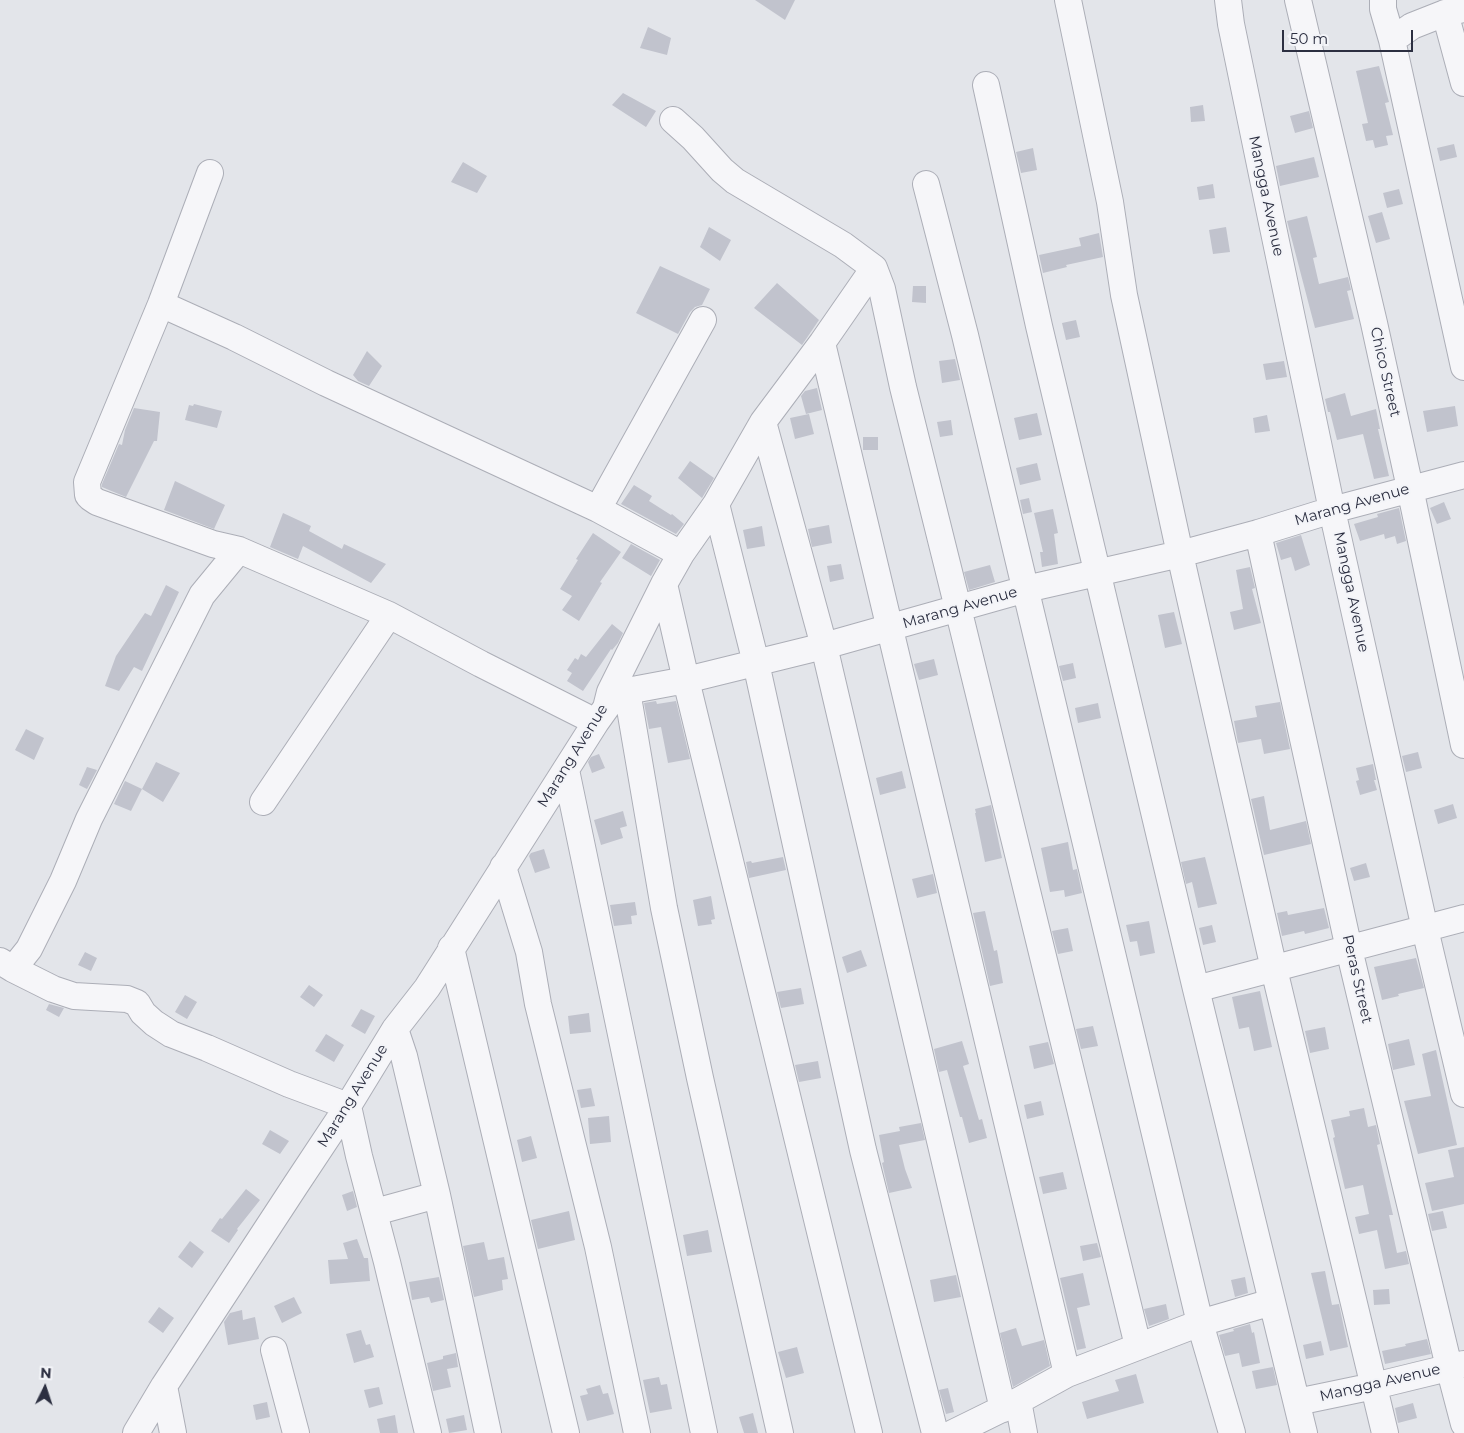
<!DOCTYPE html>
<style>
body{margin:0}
#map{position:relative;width:1464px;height:1433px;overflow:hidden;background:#e3e5ea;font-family:Montserrat,sans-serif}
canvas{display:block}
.north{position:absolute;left:20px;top:1363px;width:50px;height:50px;-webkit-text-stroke:4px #f3f4f8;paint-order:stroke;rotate:4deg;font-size:14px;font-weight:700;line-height:20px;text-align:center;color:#2c2f41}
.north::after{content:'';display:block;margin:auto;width:18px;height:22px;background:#2c2f41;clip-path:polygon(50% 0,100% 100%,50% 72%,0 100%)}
.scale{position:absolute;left:1282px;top:30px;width:131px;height:22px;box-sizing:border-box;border:2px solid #2c2f41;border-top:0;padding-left:6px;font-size:15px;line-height:18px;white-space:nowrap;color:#2c2f41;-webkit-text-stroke:4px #f3f4f8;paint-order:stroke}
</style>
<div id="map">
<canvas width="1464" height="1433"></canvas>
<div class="north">N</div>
<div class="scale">50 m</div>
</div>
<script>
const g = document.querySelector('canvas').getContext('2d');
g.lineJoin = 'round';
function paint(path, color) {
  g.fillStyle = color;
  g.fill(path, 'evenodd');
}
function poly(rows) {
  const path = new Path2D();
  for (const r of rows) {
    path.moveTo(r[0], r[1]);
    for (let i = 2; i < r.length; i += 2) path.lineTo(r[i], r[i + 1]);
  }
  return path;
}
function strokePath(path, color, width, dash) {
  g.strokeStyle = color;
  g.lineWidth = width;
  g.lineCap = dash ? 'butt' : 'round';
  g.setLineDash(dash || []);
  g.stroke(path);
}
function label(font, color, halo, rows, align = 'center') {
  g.font = font + ' Montserrat,sans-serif';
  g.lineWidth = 4;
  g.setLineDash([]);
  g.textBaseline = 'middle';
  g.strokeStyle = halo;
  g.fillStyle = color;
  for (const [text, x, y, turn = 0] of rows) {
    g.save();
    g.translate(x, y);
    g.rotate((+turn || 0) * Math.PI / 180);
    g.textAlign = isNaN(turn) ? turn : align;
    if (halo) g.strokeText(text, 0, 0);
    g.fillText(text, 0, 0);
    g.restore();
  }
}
paint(poly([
 [755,0,795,0,785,20],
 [648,27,671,38,667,55,640,48],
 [1379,66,1389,102,1385,103,1393,135,1386,136,1388,145,1375,148,1373,140,1366,141,1362,124,1368,123,1356,71],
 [623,93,656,111,646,127,612,105],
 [1203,105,1205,121,1191,122,1190,107],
 [1309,111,1313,128,1295,133,1290,116],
 [1454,144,1457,157,1440,161,1437,148],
 [1033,148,1037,170,1021,173,1016,152],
 [1314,157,1319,177,1280,186,1276,166],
 [463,162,487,176,477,193,451,182],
 [1213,184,1215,198,1199,200,1197,187],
 [1399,189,1403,204,1387,208,1383,193],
 [1382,212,1390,239,1376,243,1368,216],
 [1307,216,1317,257,1313,258,1319,284,1348,277,1351,290,1347,291,1354,319,1315,328,1287,221],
 [709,227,731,240,720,261,700,247],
 [1226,227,1230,252,1213,254,1209,230],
 [1099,233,1103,257,1066,265,1067,267,1043,273,1039,255,1081,246,1079,238],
 [660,266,710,289,702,305,695,307,690,312,678,334,636,313],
 [777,283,819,320,802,345,754,308],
 [913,286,926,286,926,303,912,302],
 [1076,320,1080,337,1066,340,1062,323],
 [367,351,382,366,369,386,358,381,353,375],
 [955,359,960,380,942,383,939,361],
 [1284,361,1287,377,1266,380,1263,364],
 [817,388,822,410,806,414,801,396,805,391],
 [1345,393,1351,416,1376,409,1380,429,1378,429,1389,476,1374,479,1363,434,1337,440,1330,412,1328,412,1325,399],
 [194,404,222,411,217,428,185,420,189,405,193,406],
 [1455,406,1458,426,1427,432,1423,411],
 [134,408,160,412,157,441,154,441,126,497,109,490,102,487,102,484,119,444,122,445,125,430],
 [1037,413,1042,435,1019,440,1014,418],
 [809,414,814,434,795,439,790,418],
 [1267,415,1270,431,1255,433,1253,418],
 [951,420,953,435,940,437,937,422],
 [863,437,878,437,878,450,863,450],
 [690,461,714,478,702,498,678,478],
 [1037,463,1041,480,1020,485,1016,468],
 [175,481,225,505,214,529,164,510],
 [634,485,652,496,649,501,671,515,672,514,684,524,676,534,621,504],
 [1029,498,1032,512,1023,514,1020,500],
 [1444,502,1451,519,1437,524,1430,508],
 [1399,508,1406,541,1397,544,1395,536,1385,539,1384,534,1360,541,1354,524,1378,517,1377,514],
 [1053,509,1058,533,1054,534,1058,564,1042,567,1040,552,1043,552,1034,513],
 [283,513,311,526,309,531,342,549,344,544,386,564,371,583,303,546,298,559,270,547],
 [829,525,832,543,812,547,808,529],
 [762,526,765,546,747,549,743,530],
 [593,533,621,552,600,582,602,583,579,621,562,610,572,596,560,589,578,560,576,559],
 [1301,535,1310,565,1295,571,1291,557,1281,560,1276,543],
 [631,544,660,560,651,576,622,558],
 [841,564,844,579,830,582,827,566],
 [990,565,995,582,969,590,964,572],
 [1250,567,1255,588,1252,589,1261,623,1234,630,1230,612,1243,609,1236,570],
 [166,585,179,592,142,671,134,667,119,691,105,686,116,656,145,613,151,616],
 [1174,612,1182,644,1165,648,1158,615],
 [612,624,623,633,618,643,612,650,611,649,583,691,567,681,572,673,567,670,575,658,578,660,581,654,586,657],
 [934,659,938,675,919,680,914,664],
 [1073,663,1076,678,1063,681,1059,666],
 [656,701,657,704,676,701,690,759,668,763,661,727,649,729,644,703],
 [1280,702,1290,749,1264,754,1261,739,1238,743,1234,721,1257,717,1255,706],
 [1098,703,1101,718,1078,723,1075,708],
 [26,729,44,738,34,760,15,750],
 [1418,752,1422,768,1406,772,1402,756],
 [599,754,605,768,592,773,588,762,591,757],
 [156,762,180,773,163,802,142,789],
 [1373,764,1376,780,1374,780,1377,790,1360,795,1356,781,1359,780,1356,768],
 [87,767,97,770,87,789,79,785],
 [902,771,906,788,880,795,876,778],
 [125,781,142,789,131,811,114,804],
 [1264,796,1270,830,1306,821,1311,844,1264,855,1251,799],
 [1453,804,1457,818,1438,824,1434,810],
 [991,805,1002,858,985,862,975,813,976,813,975,809],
 [623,811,627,826,620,828,623,838,601,845,594,820],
 [1068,842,1073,870,1077,869,1082,893,1065,897,1064,890,1050,892,1041,848],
 [544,849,550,868,535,873,529,856,531,853],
 [783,857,786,870,749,878,746,862,751,861,752,863],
 [1205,857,1217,904,1198,908,1192,882,1186,884,1181,862],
 [1366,863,1370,877,1354,881,1350,868],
 [933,874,937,893,917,898,912,879],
 [711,896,715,919,711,920,712,924,698,926,693,900],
 [635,902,637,915,631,916,632,924,614,926,610,905],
 [1324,908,1329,928,1305,934,1304,931,1282,936,1277,913,1287,911,1288,915],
 [985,911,994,951,997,950,1003,983,990,986,973,913],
 [1149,921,1155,953,1140,956,1137,941,1130,942,1126,925],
 [1212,925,1216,942,1203,945,1199,928],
 [1068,928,1073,951,1058,954,1052,931],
 [861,950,867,966,847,973,842,957],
 [85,952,97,958,91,971,78,965],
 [1416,958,1424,988,1398,994,1399,996,1382,1000,1374,967],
 [309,985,323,995,314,1007,300,997],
 [801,988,804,1004,781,1008,777,992],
 [1260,991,1272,1047,1254,1051,1249,1027,1239,1029,1232,997],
 [185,995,197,1002,187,1019,175,1012],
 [49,1004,64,1008,59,1017,46,1010],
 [361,1009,375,1016,365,1034,351,1026],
 [589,1013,591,1032,570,1034,568,1016],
 [1093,1026,1098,1046,1081,1049,1076,1029],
 [1325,1027,1329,1049,1310,1053,1305,1031],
 [326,1034,344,1045,334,1062,315,1051],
 [1409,1039,1415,1065,1393,1070,1388,1044],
 [962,1041,969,1064,963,1066,979,1120,982,1119,987,1138,969,1143,962,1117,960,1117,947,1070,939,1072,934,1049],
 [1048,1042,1054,1064,1034,1069,1029,1046],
 [1436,1050,1457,1145,1418,1154,1404,1101,1431,1096,1422,1054],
 [818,1061,821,1078,799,1082,795,1065],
 [591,1088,595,1106,581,1108,577,1090],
 [1041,1101,1044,1115,1027,1119,1024,1105],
 [1364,1108,1368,1127,1376,1125,1380,1144,1377,1145,1393,1215,1389,1215,1397,1253,1406,1251,1409,1264,1385,1269,1377,1230,1359,1234,1355,1217,1369,1214,1363,1185,1345,1189,1333,1138,1335,1137,1331,1120,1350,1116,1349,1111],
 [609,1116,611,1142,590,1144,588,1118],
 [921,1123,925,1140,899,1145,905,1169,912,1188,889,1193,882,1163,884,1162,879,1135,900,1131,899,1127],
 [270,1130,289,1141,280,1154,262,1144],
 [531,1136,537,1158,522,1162,517,1140],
 [1464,1147,1464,1204,1432,1211,1425,1183,1454,1177,1448,1150],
 [1063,1172,1067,1189,1043,1194,1039,1177],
 [246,1189,260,1200,237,1229,238,1230,229,1243,211,1231,220,1218,222,1219],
 [353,1191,357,1207,347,1211,342,1195],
 [569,1211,575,1240,538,1249,531,1220],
 [1443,1211,1447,1228,1432,1231,1428,1214],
 [708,1230,712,1252,687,1256,683,1235],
 [357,1239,364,1258,368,1258,370,1281,330,1284,328,1260,348,1259,343,1243],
 [190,1241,204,1252,192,1268,178,1257],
 [484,1242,488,1260,504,1257,508,1279,502,1280,503,1290,474,1297,463,1246],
 [1097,1243,1101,1257,1083,1261,1080,1246],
 [1325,1271,1332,1305,1339,1304,1348,1347,1330,1351,1311,1273],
 [1083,1273,1090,1305,1077,1308,1086,1348,1077,1350,1060,1278],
 [956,1275,961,1297,934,1302,930,1280],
 [439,1277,444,1300,431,1303,429,1297,412,1300,409,1282],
 [1245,1277,1248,1293,1235,1297,1231,1280],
 [1389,1289,1390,1304,1374,1305,1373,1290],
 [294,1297,302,1313,282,1323,274,1306],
 [1166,1304,1169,1319,1149,1326,1144,1309],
 [159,1307,174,1318,163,1333,148,1322],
 [242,1310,243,1320,255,1317,259,1339,228,1345,224,1322,230,1313],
 [1250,1324,1252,1333,1254,1332,1260,1363,1242,1367,1239,1353,1225,1356,1219,1335,1234,1331,1233,1329],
 [1016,1328,1022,1346,1044,1340,1050,1366,1013,1387,1000,1333],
 [361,1330,366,1345,370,1344,374,1357,354,1363,346,1334],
 [1427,1339,1431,1354,1385,1364,1382,1351,1406,1346,1405,1344],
 [1321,1341,1324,1355,1306,1359,1303,1345],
 [797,1347,804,1373,786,1378,778,1352],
 [456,1353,458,1367,447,1369,451,1387,433,1391,427,1363,443,1359,443,1356],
 [1273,1367,1277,1385,1256,1389,1252,1371],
 [1136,1374,1144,1403,1087,1419,1082,1402,1119,1391,1115,1380],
 [659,1377,661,1385,667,1384,672,1409,650,1413,643,1380],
 [600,1385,603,1394,608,1393,614,1414,587,1421,580,1396,588,1394,586,1389],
 [379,1387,383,1404,369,1408,364,1390],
 [948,1388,954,1412,946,1414,939,1390],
 [267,1402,270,1417,256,1420,253,1405],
 [1413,1403,1417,1418,1398,1423,1395,1408],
 [753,1413,758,1433,744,1433,739,1417],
 [395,1415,398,1433,380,1433,377,1419],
 [464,1415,467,1430,449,1433,446,1419]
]), '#c1c3cd');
const minor = poly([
 [1068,0,1110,202,1124,295,1180,554,1274,969,1385,1433],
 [1228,0,1231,24,1270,213,1332,510,1425,929,1464,1094],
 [1298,0,1374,323,1410,488,1464,745],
 [1383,0,1383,9,1392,40,1464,367],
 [1464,9,1445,13,1464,83],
 [1392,40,1412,26,1445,13],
 [986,85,1039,326,1196,989,1304,1433],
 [673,120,693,138,722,170,735,181,843,245,874,268,882,289,903,387,958,608,1138,1346],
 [210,173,161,304,87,482,88,495,91,498,97,502,213,544,239,550,389,615,481,664,596,722],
 [926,184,965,335,1200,1323,1232,1433],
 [161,304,234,337,326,383,598,509],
 [822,343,1067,1374],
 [763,422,824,646,1003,1409],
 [716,504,756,663,863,1150,935,1433],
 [1258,533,1349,949,1449,1367,1464,1424],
 [681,554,598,509,703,320],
 [664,584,686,680,869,1433],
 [627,691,664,908,700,1078,780,1433],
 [610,692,664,584,681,554,716,504,763,422,822,343,874,268],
 [566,770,704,1433],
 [263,802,389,615],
 [503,867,529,952,538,1004,598,1247,637,1433],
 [451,948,566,1433],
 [0,961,13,969,29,949,63,881,89,819,202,595,239,550],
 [13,969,53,989,74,996,127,999,137,1003,143,1013,154,1023,171,1034,207,1048,289,1084,348,1106,359,1156,387,1262,428,1433],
 [1196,989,1464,918],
 [395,1029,404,1056,437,1195,488,1433],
 [375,1212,437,1195],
 [274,1350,296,1433],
 [164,1386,173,1433],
 [1018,1401,1024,1433],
 [1297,1402,1374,1386,1464,1364],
 [136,1433,164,1386,295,1186,348,1106,395,1029,427,988,596,722,606,708,610,692,627,691,686,680,824,646,1026,589,1180,554,1258,533,1332,510,1464,475],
 [953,1433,1018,1401,1067,1374,1200,1323,1272,1302]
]);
strokePath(minor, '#acaeb7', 28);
strokePath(minor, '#f6f6f9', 26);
label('15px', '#2c2f41', '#f3f4f8', [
 ["Mangga Avenue",1266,196,78],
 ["Chico Street",1385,372,77],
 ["Marang Avenue",1352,505,-16],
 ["Mangga Avenue",1351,592,78],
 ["Marang Avenue",960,608,-16],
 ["Marang Avenue",573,756,-58],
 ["Peras Street",1357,979,77],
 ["Marang Avenue",353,1096,-58],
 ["Mangga Avenue",1380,1383,-13]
]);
</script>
